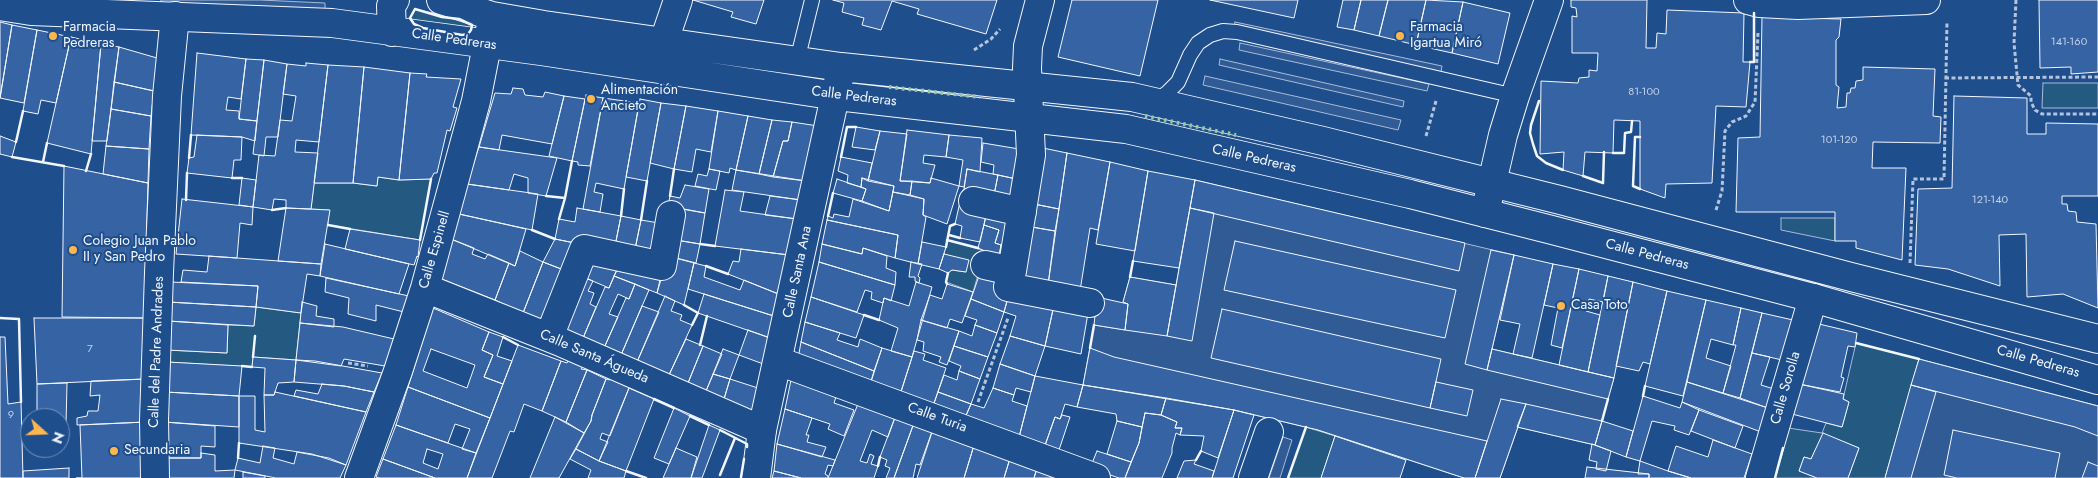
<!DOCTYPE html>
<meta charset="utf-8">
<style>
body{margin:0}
#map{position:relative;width:2098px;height:478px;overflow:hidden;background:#1f4e8c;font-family:Jost,sans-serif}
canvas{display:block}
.north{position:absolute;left:20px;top:408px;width:50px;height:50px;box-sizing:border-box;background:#1f4e8c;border:1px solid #7391ba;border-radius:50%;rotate:110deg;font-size:14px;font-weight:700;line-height:20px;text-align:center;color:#f2f6ff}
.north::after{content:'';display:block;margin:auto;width:18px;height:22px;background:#ffb74d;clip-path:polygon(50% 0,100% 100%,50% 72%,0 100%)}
</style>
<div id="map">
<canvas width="2098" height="478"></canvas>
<div class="north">N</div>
</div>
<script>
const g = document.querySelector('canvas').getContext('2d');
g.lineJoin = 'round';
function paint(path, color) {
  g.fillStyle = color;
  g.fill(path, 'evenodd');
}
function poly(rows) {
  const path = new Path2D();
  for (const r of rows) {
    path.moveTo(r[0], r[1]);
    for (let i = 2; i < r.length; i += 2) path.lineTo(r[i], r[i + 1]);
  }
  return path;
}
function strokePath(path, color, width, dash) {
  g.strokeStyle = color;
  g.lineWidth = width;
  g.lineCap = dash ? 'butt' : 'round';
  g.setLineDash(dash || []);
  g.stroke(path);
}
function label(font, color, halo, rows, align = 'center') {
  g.font = font + ' Jost,sans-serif';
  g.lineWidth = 4;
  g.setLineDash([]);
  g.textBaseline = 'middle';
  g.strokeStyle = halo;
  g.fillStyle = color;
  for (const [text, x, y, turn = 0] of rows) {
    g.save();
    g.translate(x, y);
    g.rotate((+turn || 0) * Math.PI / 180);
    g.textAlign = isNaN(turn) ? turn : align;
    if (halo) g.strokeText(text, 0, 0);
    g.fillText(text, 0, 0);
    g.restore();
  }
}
const green = poly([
 [415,9,467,21,472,25,471,30,414,24,410,18,415,9],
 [2043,83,2098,83,2098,108,2042,108,2043,83],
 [378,177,399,180,431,179,420,240,328,225,329,210,311,209,314,183,353,183,377,186,378,177],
 [1781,218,1835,218,1835,241,1781,230,1781,218],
 [947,240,985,251,973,292,946,282,948,273,952,270,966,272,955,258,944,254,947,240],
 [256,307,301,313,296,360,253,357,252,367,167,362,167,350,227,353,228,325,254,326,256,307],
 [1856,343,1919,359,1885,478,1848,478,1859,448,1823,434,1811,459,1804,457,1799,471,1817,478,1775,478,1788,428,1822,433,1826,423,1842,427,1849,402,1843,399,1856,343],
 [1306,427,1335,436,1321,478,1288,478,1306,427]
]);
paint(green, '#245a82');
strokePath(green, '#a8bbd7', 1);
const parking = poly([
 [161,0,260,0,325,3,325,12,161,4,161,0],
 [1235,22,1442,66,1441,72,1234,27,1235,22],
 [1240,43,1429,84,1427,91,1239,50,1240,43],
 [1220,59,1404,101,1403,107,1219,65,1220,59],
 [1205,76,1401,120,1398,130,1203,85,1205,76],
 [1195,180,1514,255,1492,349,1614,378,1595,445,1518,427,1500,478,1464,478,1318,430,1234,410,1083,385,1094,325,1125,330,1128,304,1123,302,1130,277,1176,285,1195,180],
 [1919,359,2098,406,2098,478,1885,478,1919,359],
 [1283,437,1292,440,1280,478,1269,478,1283,437]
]);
paint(parking, '#305b95');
strokePath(parking, '#a8bbd7', 1);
const building = poly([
 [693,0,764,0,756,24,731,17,733,12,693,0],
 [833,0,997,0,986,34,917,14,919,9,892,1,881,30,862,25,864,18,842,12,844,3,833,0],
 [1072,0,1158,0,1140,76,1058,57,1072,0],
 [1210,0,1298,0,1294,18,1210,0],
 [1343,0,1361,0,1354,30,1337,27,1343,0],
 [1361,0,1388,0,1379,36,1354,30,1361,0],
 [1388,0,1426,0,1416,45,1379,36,1388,0],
 [1426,0,1463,2,1452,53,1416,45,1426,0],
 [1571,0,1647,0,1646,48,1656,48,1657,33,1666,34,1667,10,1744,13,1743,62,1750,62,1746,107,1716,106,1712,183,1666,184,1665,198,1640,189,1640,121,1614,120,1613,153,1585,152,1583,176,1563,170,1564,152,1540,154,1541,81,1578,83,1579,78,1589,77,1589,70,1597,71,1598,53,1572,53,1572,16,1577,17,1576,8,1571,7,1571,0],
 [2039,0,2098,0,2098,72,2071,74,2071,67,2040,68,2039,0],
 [1463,2,1510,13,1498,64,1452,53,1463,2],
 [1762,17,1841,19,1839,37,1836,40,1836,85,1839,87,1837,108,1846,107,1847,93,1850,93,1851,88,1855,88,1856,81,1863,80,1863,67,1935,69,1933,116,1941,117,1940,143,1873,142,1872,168,1906,168,1902,260,1856,248,1856,241,1835,241,1835,212,1736,212,1738,138,1760,137,1762,17],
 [0,22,12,25,0,98,0,22],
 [12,25,37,30,24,103,0,98,12,25],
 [37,30,71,37,56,103,41,100,38,114,23,111,37,30],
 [71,37,101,44,91,154,47,143,71,37],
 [101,44,119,47,107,141,92,141,101,44],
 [119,47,157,58,154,91,114,82,119,47],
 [197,53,246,59,241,99,228,97,226,110,239,111,239,119,257,121,255,141,242,137,191,135,197,53],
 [246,59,264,60,257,121,239,119,246,59],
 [264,60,287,64,278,137,266,137,264,156,253,154,264,60],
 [306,63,328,65,319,142,296,140,295,152,318,153,311,209,286,208,286,200,274,199,272,210,253,207,259,155,275,156,280,120,292,121,296,96,283,94,287,64,306,66,306,63],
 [328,65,364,67,353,183,314,183,328,65],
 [364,67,410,73,399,180,378,177,377,186,353,183,364,67],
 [410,73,427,74,426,77,461,79,453,107,457,108,450,131,447,130,437,173,434,173,431,179,399,180,410,73],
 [114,82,154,91,151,116,111,109,114,82],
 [513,88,523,89,525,95,543,97,545,92,564,96,552,144,502,135,499,150,479,147,495,93,511,94,513,88],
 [586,95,603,98,590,166,578,165,578,162,572,161,586,95],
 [564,96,585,99,572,161,549,156,564,96],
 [1954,96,2027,98,2027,134,2046,134,2046,123,2098,124,2098,196,2062,196,2062,204,2067,204,2068,211,2076,212,2077,222,2096,224,2098,308,2063,294,2027,297,2026,234,1999,235,2000,286,1948,269,1915,265,1918,189,1952,188,1954,96],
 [603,98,639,103,624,189,596,183,594,192,603,194,600,212,583,209,603,98],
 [640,99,661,103,647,181,626,177,640,99],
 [661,103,686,106,674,169,650,163,661,103],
 [686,106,718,111,711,152,696,149,692,172,674,169,686,106],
 [111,109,151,116,149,149,106,146,111,109],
 [718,111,748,116,736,170,730,168,729,173,709,169,718,111],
 [748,116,772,120,759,174,736,170,748,116],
 [772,120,792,122,788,141,783,141,773,177,759,174,772,120],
 [792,122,818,126,806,181,773,177,783,141,788,141,792,122],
 [856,127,880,131,875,150,852,147,856,127],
 [907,130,949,135,946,157,924,155,923,163,935,165,930,183,900,181,907,130],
 [880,131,907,134,900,181,912,181,910,195,893,192,894,186,868,181,880,131],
 [197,135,242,137,241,160,234,160,232,178,187,173,189,158,194,157,197,135],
 [949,135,982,138,980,172,967,169,964,187,959,186,963,160,946,157,949,135],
 [0,136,16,142,12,157,0,154,0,136],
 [983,143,1025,150,1021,180,993,174,994,165,981,162,983,143],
 [106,146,149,149,148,183,103,174,106,146],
 [479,147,557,158,546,196,528,193,528,178,514,174,509,190,467,184,479,147],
 [1038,147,1067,153,1059,209,1029,203,1038,147],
 [1067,153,1110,162,1098,230,1090,228,1080,291,1048,285,1067,153],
 [841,157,872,163,868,181,862,178,861,187,847,183,848,175,838,171,841,157],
 [1110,162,1148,171,1135,251,1096,244,1110,162],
 [64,166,148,183,144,318,62,317,64,166],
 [709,169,720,171,716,190,695,186,698,174,707,176,709,169],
 [967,169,998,175,993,200,963,196,967,169],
 [736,170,806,181,801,200,732,190,736,170],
 [1148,171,1195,180,1179,268,1133,261,1148,171],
 [998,175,1021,180,1016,204,993,200,998,175],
 [242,178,256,180,253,207,239,205,242,178],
 [862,178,894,186,889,211,862,201,866,189,861,187,862,178],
 [931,178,959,186,947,224,923,215,924,199,910,195,912,181,930,183,931,178],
 [837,179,866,189,862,201,833,193,837,179],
 [1195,180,1465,243,1459,271,1190,208,1195,180],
 [467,184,538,194,532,230,459,214,467,184],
 [685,185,709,189,705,213,668,206,670,196,680,198,685,185],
 [725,190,744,192,740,211,797,219,789,255,715,246,725,190],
 [893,192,924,199,923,215,926,217,918,264,895,258,898,235,827,220,828,216,833,218,834,214,849,217,853,199,889,211,893,192],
 [770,196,801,200,797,219,765,215,770,196],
 [182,199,253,207,252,225,240,223,237,258,176,254,182,199],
 [960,202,987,211,980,242,960,238,962,226,955,224,960,202],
 [1029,203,1059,209,1055,231,1026,226,1029,203],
 [286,208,330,210,321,264,278,261,286,208],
 [577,208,621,216,614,251,555,239,559,219,575,222,577,208],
 [676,208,705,213,700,244,670,239,676,208],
 [1190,208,1214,213,1192,341,1167,336,1190,208],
 [987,211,1016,219,998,263,1001,245,995,243,999,230,984,225,987,211],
 [459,214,526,229,515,266,451,239,459,214],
 [621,216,641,220,634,254,614,251,621,216],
 [641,220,665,224,659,258,634,254,641,220],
 [827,220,898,235,895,258,863,248,862,254,822,244,827,220],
 [984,225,999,230,995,243,1001,245,998,263,983,260,985,251,978,248,984,225],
 [1026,226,1055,231,1048,285,1016,278,1026,226],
 [350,229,420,240,418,257,417,256,414,265,345,249,350,229],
 [451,239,474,248,472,254,485,259,488,254,509,263,495,300,439,278,451,239],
 [555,239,580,244,569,272,543,262,555,239],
 [670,239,700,244,696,263,668,256,670,239],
 [1235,241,1456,290,1445,338,1224,290,1235,241],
 [922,242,946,247,939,269,918,264,922,242],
 [325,244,409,264,399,294,320,276,325,244],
 [822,244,862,254,863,248,887,256,886,268,896,272,895,285,819,262,822,244],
 [741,249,789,255,781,295,728,274,733,261,739,262,741,249],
 [1491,250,1514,255,1487,370,1465,364,1491,250],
 [520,251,543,262,523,313,495,300,509,263,515,266,520,251],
 [944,254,969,260,966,272,952,270,948,273,939,269,944,254],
 [1514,255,1553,264,1532,358,1513,354,1520,324,1500,320,1514,255],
 [209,256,321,264,320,276,307,274,301,313,256,307,258,286,181,282,183,270,207,272,209,256],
 [589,256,620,263,609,288,581,276,589,256],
 [668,256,694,263,684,305,657,293,668,256],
 [543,262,569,272,549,324,523,313,543,262],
 [819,262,895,285,891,301,884,298,883,303,871,299,872,292,865,290,857,312,811,297,819,262],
 [911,262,922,264,918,276,920,278,919,283,915,281,915,277,909,277,911,262],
 [620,263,662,271,657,293,614,276,620,263],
 [694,263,706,266,704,277,740,290,744,280,781,295,777,317,688,289,694,263],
 [1553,264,1579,269,1562,348,1551,345,1558,308,1544,305,1553,264],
 [1579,269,1608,276,1603,302,1589,299,1586,311,1600,315,1588,372,1559,365,1579,269],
 [981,270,1005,275,1009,294,1004,312,971,299,981,270],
 [581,276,593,281,588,291,594,293,590,304,596,307,583,338,561,327,581,276],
 [614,276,635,284,629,299,618,294,609,314,618,317,604,348,583,338,605,287,609,288,614,276],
 [1608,276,1633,282,1614,378,1588,372,1608,276],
 [1130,277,1176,285,1167,336,1125,330,1128,304,1123,302,1130,277],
 [326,278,409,296,404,312,376,305,376,321,348,314,349,298,325,292,326,278],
 [170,282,258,286,256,307,168,302,170,282],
 [916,282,932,287,912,357,891,351,898,328,879,320,884,298,909,306,916,282],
 [1633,282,1667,291,1650,364,1643,362,1639,371,1616,366,1633,282],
 [635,284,649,290,621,355,604,348,626,298,629,299,635,284],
 [947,284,973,292,962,323,950,319,947,328,921,320,930,295,942,299,947,284],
 [1667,291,1706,300,1683,396,1645,386,1667,291],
 [704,294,777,317,773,339,698,313,704,294],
 [1009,294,1054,305,1045,346,1010,336,1016,316,1004,312,1009,294],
 [665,296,675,301,671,311,682,315,680,320,692,325,669,375,637,362,665,296],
 [811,297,864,315,856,338,805,322,811,297],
 [1097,297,1128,304,1125,330,1094,325,1097,297],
 [971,299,1004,312,997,333,975,325,977,320,965,316,971,299],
 [1706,300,1741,308,1733,345,1711,339,1706,358,1731,366,1723,393,1687,382,1706,300],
 [168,302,256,307,254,326,168,321,168,302],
 [302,302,317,306,316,316,334,319,334,327,300,323,302,302],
 [1054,305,1088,313,1081,354,1045,346,1054,305],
 [642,306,659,312,637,362,621,355,642,306],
 [433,308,489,332,482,350,493,355,484,377,503,384,490,418,408,387,433,308],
 [431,349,475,365,467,388,423,371,431,349],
 [1741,308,1762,313,1740,398,1723,393,1736,345,1733,345,1741,308],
 [1222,309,1441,359,1430,408,1211,358,1222,309],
 [1762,313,1793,320,1782,360,1752,353,1762,313],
 [34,318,144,318,145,379,37,384,34,318],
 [921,320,959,331,947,365,939,362,941,357,923,351,924,342,917,340,921,320],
 [168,321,228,325,227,353,167,350,168,321],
 [805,322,840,333,837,340,858,347,860,339,882,348,874,371,801,342,805,322],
 [300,323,343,327,394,339,385,366,344,359,341,366,296,360,300,323],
 [1819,324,1857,333,1855,347,1848,346,1841,377,1844,378,1840,392,1799,384,1819,324],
 [975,325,997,333,988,357,954,346,959,331,972,336,975,325],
 [748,330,773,339,766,365,739,355,748,330],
 [489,332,503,337,497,356,512,361,503,384,484,377,493,355,482,350,489,332],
 [1010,336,1045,346,1035,376,1000,364,1010,336],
 [0,337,5,337,8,404,21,402,23,478,0,478,0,337],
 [686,339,703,346,688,383,669,375,686,339],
 [801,342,874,371,869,388,798,359,801,342],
 [518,345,561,361,542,411,524,404,514,432,510,431,492,478,467,478,518,345],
 [703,346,722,354,706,391,688,383,703,346],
 [954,346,988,357,980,379,959,371,961,366,949,361,954,346],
 [882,348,912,357,899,398,869,388,882,348],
 [1090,348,1114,357,1487,441,1475,478,1464,478,1318,430,1234,410,1083,385,1090,348],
 [723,349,739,355,730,379,713,374,723,349],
 [1492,349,1614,378,1608,399,1487,370,1492,349],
 [914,351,925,354,923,360,946,368,932,409,899,398,914,351],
 [1752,353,1770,357,1761,385,1774,389,1768,408,1740,398,1752,353],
 [253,357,296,360,294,382,278,383,274,395,264,395,265,368,252,367,253,357],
 [1919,359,2098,406,2098,436,2075,427,1911,385,1919,359],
 [296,360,315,361,382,373,374,392,344,386,294,382,296,360],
 [568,360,583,366,581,369,587,370,566,422,542,411,561,361,567,363,568,360],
 [167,362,242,366,239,396,165,392,167,362],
 [1000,364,1035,376,1031,392,1016,388,1014,395,993,388,1000,364],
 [587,370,606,379,592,415,591,421,584,433,566,422,587,370],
 [959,371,980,379,971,404,938,392,944,375,957,380,959,371],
 [713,374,730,379,724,399,706,391,713,374],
 [1035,376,1083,385,1077,407,1065,404,1060,419,1055,417,1043,451,1018,441,1035,376],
 [612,378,627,383,629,388,610,436,602,433,600,439,608,442,599,461,576,449,591,421,592,415,606,379,610,380,612,378],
 [145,379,146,422,77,425,77,418,87,416,88,411,98,411,100,395,90,396,91,381,145,379],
 [730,379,761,389,757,413,724,399,730,379],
 [791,380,838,391,834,403,854,410,844,436,828,429,830,424,785,409,791,380],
 [1436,382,1473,390,1467,416,1430,408,1436,382],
 [1687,382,1768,408,1761,432,1682,402,1687,382],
 [67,383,66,425,60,426,60,418,37,418,37,384,67,383],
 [322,384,344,386,374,392,366,412,294,396,296,390,318,394,322,384],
 [1799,384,1844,394,1843,399,1849,402,1842,427,1792,414,1799,384],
 [1083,385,1166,398,1161,415,1145,413,1142,427,1117,421,1116,414,1077,407,1083,385],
 [1911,385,1936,392,1911,478,1885,478,1911,385],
 [408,387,490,418,476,453,462,449,470,429,455,424,448,443,396,425,408,387],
 [629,388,654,399,626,471,599,461,629,388],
 [993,388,1014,395,1012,401,1027,406,1018,441,964,420,971,404,984,408,993,388],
 [165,392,239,396,239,427,164,422,165,392],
 [275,392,366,412,346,465,312,454,239,443,239,396,255,396,255,430,265,432,264,395,274,395,275,392],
 [938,392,971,404,964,420,932,409,938,392],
 [1643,396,1680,408,1682,402,1699,410,1689,435,1674,430,1675,426,1652,421,1640,461,1626,457,1643,396],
 [1166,398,1234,410,1218,458,1201,451,1204,436,1180,435,1182,428,1175,428,1177,422,1161,415,1166,398],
 [860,399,897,412,888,437,872,430,860,461,867,463,870,454,874,456,871,464,878,466,874,478,828,478,860,399],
 [1501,399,1526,404,1500,478,1475,478,1501,399],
 [1526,404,1602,421,1595,445,1517,427,1526,404],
 [674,408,690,416,669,464,654,458,674,408],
 [785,409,812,418,806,435,809,435,807,442,826,447,822,457,777,444,785,409],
 [1234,410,1254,415,1233,478,1212,478,1234,410],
 [1699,410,1743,426,1735,448,1691,431,1699,410],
 [897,412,915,420,894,478,886,478,890,468,885,466,887,460,880,457,897,412],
 [1145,413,1161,415,1177,422,1175,428,1182,428,1180,435,1176,433,1172,448,1172,453,1162,478,1125,478,1139,443,1145,413],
 [1062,415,1070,417,1057,456,1043,451,1055,417,1060,419,1062,415],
 [555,417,584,433,559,478,530,478,555,417],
 [915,420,934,426,920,465,916,464,913,478,894,478,915,420],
 [1117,421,1142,427,1139,443,1131,462,1107,454,1117,421],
 [1602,421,1633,431,1626,457,1595,445,1602,421],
 [146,422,146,478,76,478,82,478,80,425,146,422],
 [164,422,215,426,215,447,201,446,201,458,163,458,164,422],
 [396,425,476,453,467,478,435,478,383,459,396,425],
 [427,449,443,454,438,469,423,463,427,449],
 [709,425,720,430,702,478,691,478,709,425],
 [934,426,975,442,964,478,917,478,934,426],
 [1953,430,2060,453,2055,478,1957,478,1944,475,1953,430],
 [1823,433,1859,448,1848,478,1817,478,1799,471,1804,457,1811,459,1823,433],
 [1335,436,1406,460,1400,478,1321,478,1335,436],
 [1713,440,1752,454,1744,478,1691,478,1668,471,1676,446,1708,457,1713,440],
 [975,442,1011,455,1004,478,964,478,975,442],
 [777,444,835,460,833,466,828,465,825,474,828,476,828,478,801,478,774,471,777,444],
 [1592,444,1611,451,1606,471,1596,469,1597,462,1589,460,1592,444],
 [263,446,275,448,273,458,294,464,297,452,329,458,346,465,340,478,276,478,235,470,238,458,260,463,263,446],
 [676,448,697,457,691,478,663,478,676,448],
 [576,449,599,461,626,471,624,478,588,478,591,470,570,459,576,449],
 [1097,451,1131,462,1125,478,1119,478,1090,468,1097,451],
 [201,453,215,455,215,471,235,470,234,478,164,478,163,458,201,458,201,453],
 [1011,455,1038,465,1034,478,1004,478,1011,455],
 [383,459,435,478,380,478,376,477,383,459],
 [1196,460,1194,464,1214,471,1212,478,1177,478,1184,461,1196,460],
 [1640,461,1668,471,1691,478,1649,478,1649,474,1638,474,1640,461],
 [2088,462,2098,466,2098,478,2082,478,2088,462],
 [1038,465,1064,478,1034,478,1038,465],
 [1587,467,1649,474,1649,478,1585,478,1587,467],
 [69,468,69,478,23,478,23,471,69,468],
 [774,471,801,478,772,478,774,471],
 [243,472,265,476,265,478,243,478,243,472]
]);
paint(building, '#3563a3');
strokePath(building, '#f2f6ff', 1);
const lane = poly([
 [797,61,812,0],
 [1155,102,1168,92,1178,82,1190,55,1198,43,1210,35,1223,31,1237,32,1515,96]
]);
const street = poly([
 [1748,0,1759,3,1798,5,1926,0],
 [664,41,678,0],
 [973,201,1022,212],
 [1485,213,1503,135,1515,96,1549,0],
 [985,265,1012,271,1008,287,1090,303],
 [1012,271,1031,155,1027,68,1028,46,1040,0],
 [425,288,558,341,762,430],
 [549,337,584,249,662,266,671,215],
 [778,361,1096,478],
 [155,478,154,420,159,273,167,96,175,16],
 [359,478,398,371,425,288,476,101,492,20],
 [1253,478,1269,432],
 [1760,478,1813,298]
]);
const secondary = poly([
 [441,0,492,16,544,25,841,67,1132,97,1323,141,1560,200,1851,277,2098,339],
 [0,6,31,11,332,23,541,51,837,96,1126,129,1410,194,1552,230,1813,298,2098,380],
 [392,32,391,6,395,0],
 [756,478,762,430,839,78]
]);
strokePath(lane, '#f2f6ff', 16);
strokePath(street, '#f2f6ff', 30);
strokePath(secondary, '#f2f6ff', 30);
strokePath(poly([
 [2016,0,2014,43,2018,85,2031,96,2031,102,2035,110,2042,114,2098,114],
 [974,50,991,39,1000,29],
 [1945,78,2098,77],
 [1426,136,1436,101],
 [1716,210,1722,191,1725,131,1732,122,1746,116,1755,102,1758,33],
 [1910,263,1913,179,1944,179,1947,21],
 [348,363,368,366],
 [978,402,1008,318]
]), '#b3c4dc', 3, [4, 2.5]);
strokePath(lane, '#1f4e8c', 14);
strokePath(street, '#1f4e8c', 28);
strokePath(secondary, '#1f4e8c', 28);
strokePath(poly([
 [889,87,980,97],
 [1145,116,1236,135]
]), '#97c8a6', 4, [2.5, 4]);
strokePath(poly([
 [415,9,442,17,459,19,472,25,471,30,468,34,462,35,423,28,414,24,410,18,415,9],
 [1750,62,1754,62,1754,13],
 [1539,101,1531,125,1530,133,1533,144,1537,156,1546,163,1563,170],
 [16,142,23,111],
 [1613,153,1624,153,1625,133,1631,132,1632,121],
 [12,157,64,166],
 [841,157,847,127,856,127],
 [189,158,191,135],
 [43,162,47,143],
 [86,171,91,154],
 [1583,176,1603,183,1604,152],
 [232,178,242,178],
 [1640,189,1633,186,1635,137,1640,137],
 [546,196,565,198,572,161],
 [670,196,674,169],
 [186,200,187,173],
 [272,210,286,208],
 [621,216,624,189],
 [828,216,833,193],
 [559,219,565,198],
 [641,220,647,181],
 [328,225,350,229],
 [532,230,555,239],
 [949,235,960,238],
 [420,240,431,179],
 [947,240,978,248],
 [700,244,715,246],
 [946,247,950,226,955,224],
 [706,266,728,274],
 [1130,277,1133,261],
 [947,284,946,282,948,273],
 [684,305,698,313,692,325],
 [864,315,879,320],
 [0,318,19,319,21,402],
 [503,337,518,345],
 [1856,343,1919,359],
 [700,345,707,316],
 [1090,348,1094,325],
 [253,357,255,336],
 [242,366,252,367],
 [1643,396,1645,386],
 [654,399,674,408],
 [690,416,709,425],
 [1602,421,1608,399],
 [720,430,747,444,747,447],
 [238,458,239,443],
 [1196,460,1201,451],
 [878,466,880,457],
 [626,471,646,478],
 [720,475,735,438],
 [741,477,744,459],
 [1288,478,1306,427],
 [1775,478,1783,448]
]), '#f2f6ff', 2.5);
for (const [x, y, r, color] of [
 [53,36,5,"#ffb74d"],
 [1400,36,5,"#ffb74d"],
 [591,99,5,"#ffb74d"],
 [73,250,5,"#ffb74d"],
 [1561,306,5,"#ffb74d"],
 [114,451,5,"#ffb74d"]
]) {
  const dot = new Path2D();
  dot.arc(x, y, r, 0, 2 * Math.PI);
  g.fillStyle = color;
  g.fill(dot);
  strokePath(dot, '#1f4e8c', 2);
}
label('11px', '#c3d1e8', null, [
 ["141-160",2069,42],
 ["81-100",1644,92],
 ["101-120",1839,140],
 ["121-140",1990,200],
 ["7",90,349],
 ["9",11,415]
]);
label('14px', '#f2f6ff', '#1f4e8c', [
 ["Farmacia",63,28],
 ["Pedreras",63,44],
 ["Farmacia",1410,28],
 ["Igartua Miró",1410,44],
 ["Alimentación",601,91],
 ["Ancieto",601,107],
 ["Colegio Juan Pablo",83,242],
 ["II y San Pedro",83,258],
 ["Casa Toto",1571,306],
 ["Secundaria",124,451]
], 'left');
label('14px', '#f2f6ff', '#1f4e8c', [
 ["Calle Pedreras",454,40,8],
 ["Calle Pedreras",854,97,7],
 ["Calle Pedreras",1254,159,13],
 ["Calle Espinell",435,250,-74],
 ["Calle Pedreras",1647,255,15],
 ["Calle Santa Ana",798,272,-78],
 ["Calle del Padre Andrades",157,352,-88],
 ["Calle Santa Águeda",594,357,23],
 ["Calle Pedreras",2038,362,16],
 ["Calle Sorolla",1786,388,-74],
 ["Calle Turia",937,418,20]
]);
</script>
